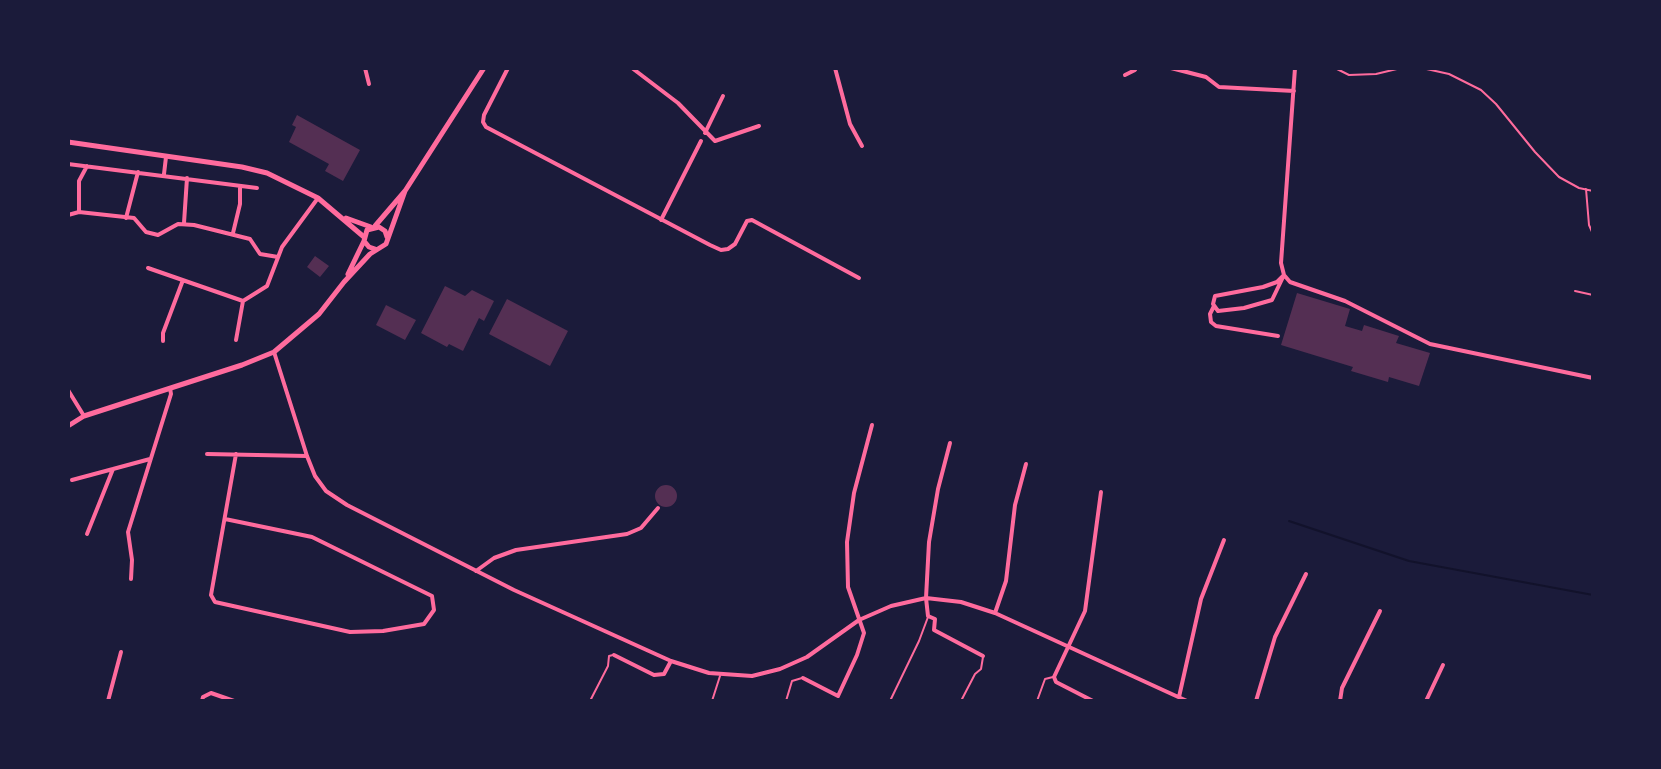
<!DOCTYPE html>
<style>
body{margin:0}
#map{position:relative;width:1661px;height:769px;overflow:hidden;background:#1b1b3a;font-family:Helvetica,sans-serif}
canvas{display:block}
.frame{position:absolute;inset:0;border:70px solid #1b1b3a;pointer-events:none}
</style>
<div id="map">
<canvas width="1661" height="769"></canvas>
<div class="frame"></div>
</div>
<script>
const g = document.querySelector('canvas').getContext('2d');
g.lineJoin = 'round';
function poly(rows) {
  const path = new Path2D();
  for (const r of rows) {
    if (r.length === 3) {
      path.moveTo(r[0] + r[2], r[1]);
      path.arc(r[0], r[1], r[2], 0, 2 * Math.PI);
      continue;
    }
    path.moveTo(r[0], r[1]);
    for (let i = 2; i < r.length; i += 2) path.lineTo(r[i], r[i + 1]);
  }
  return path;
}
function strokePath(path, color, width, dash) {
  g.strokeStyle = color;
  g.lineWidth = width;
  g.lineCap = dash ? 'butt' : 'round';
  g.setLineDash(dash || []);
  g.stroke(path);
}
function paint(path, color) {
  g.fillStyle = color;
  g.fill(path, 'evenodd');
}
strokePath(poly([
 [1289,521,1409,561,1593,595]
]), '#12122b', 2);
paint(poly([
 [297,115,360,150,343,181,325,171,329,164,289,142,296,127,292,125],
 [315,256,329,266,320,277,307,267],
 [445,286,465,296,472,290,494,301,484,321,479,318,463,351,449,344,447,347,421,333],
 [1297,293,1350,309,1345,326,1362,331,1364,325,1399,336,1396,343,1430,353,1419,386,1389,377,1388,382,1351,371,1353,367,1281,345],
 [507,299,568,331,550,366,489,334],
 [386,305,416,320,405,340,376,325],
 [666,496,11]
]), '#542f53');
strokePath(poly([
 [1335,68,1349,75,1376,74,1401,68],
 [1422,68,1449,74,1481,90,1496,104,1535,152,1559,177,1579,188,1593,191],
 [1586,189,1589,225,1593,234]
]), '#ff6b9d', 2);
strokePath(poly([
 [1575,291,1593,295],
 [590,701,608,666,609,656,613,655],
 [712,701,720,676],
 [786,701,792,681,802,678],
 [890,701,919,641,928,617],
 [961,701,975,674,981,669,983,657],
 [1037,701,1045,679,1053,677]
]), '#ff6b9d', 2);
strokePath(poly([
 [365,68,369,84],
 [508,68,484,115,483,122,486,127,710,245,721,250,728,249,735,244,747,221,752,220,859,278],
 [632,68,678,103,715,141,759,126],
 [835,68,850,124,862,146],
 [1171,68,1206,77,1219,87,1294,91],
 [1295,68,1281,263,1284,275,1290,282,1345,301,1430,344,1593,378],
 [1125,75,1135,70],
 [705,133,723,96],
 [68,164,257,188],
 [164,174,166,157],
 [79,212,79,181,87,166],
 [68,215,79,212,134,218,146,232,158,235,178,224,194,225,250,239,260,254,278,257],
 [126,218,138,172],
 [661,220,701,141],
 [184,223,187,178],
 [233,233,240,204,240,186],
 [148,268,243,301,267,286,282,247,318,198],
 [1284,275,1272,300,1244,308,1218,311,1213,304,1215,296,1263,287,1277,282,1284,275],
 [1214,306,1210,314,1211,322,1216,326,1278,336],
 [236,340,243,301],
 [163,341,163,333,183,280],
 [274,352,307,456,315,476,326,491,347,505,514,590,671,661,709,673,752,676,780,669,807,657,859,620,891,606,926,598,961,602,995,613,1187,701],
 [68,390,84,416],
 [950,443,938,489,929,542,926,598,928,616,935,619,934,630,983,656],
 [207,454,307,456],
 [72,480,113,469],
 [225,519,312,537,432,596,434,610,424,624,383,631,350,632,215,602,211,595,236,454],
 [87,534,113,469,150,459],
 [476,571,494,558,516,550,627,534,641,528,658,508],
 [131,579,132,560,128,532,171,394,170,388],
 [995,613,1006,581,1015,505,1026,464],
 [614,655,654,675,664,674,671,661],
 [803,678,838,696,857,655,864,633,848,587,847,542,854,493,872,425],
 [1179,697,1201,599,1224,540],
 [108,701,121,652],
 [202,701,203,697,211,693,234,701],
 [1093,701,1056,682,1054,677,1085,611,1101,492],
 [1256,701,1275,637,1306,574],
 [1340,701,1342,688,1380,611],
 [1426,701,1443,665]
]), '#ff6b9d', 4);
strokePath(poly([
 [68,142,242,167,267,173,318,198,364,237],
 [346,218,371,227]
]), '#ff6b9d', 5);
strokePath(poly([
 [375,226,405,191,484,68],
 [375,249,369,247,364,241,367,230,379,227,385,231,387,237],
 [348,274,364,241],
 [68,426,84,416,242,365,274,352,319,314,344,282,370,254,386,244,405,191]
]), '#ff6b9d', 5);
</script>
